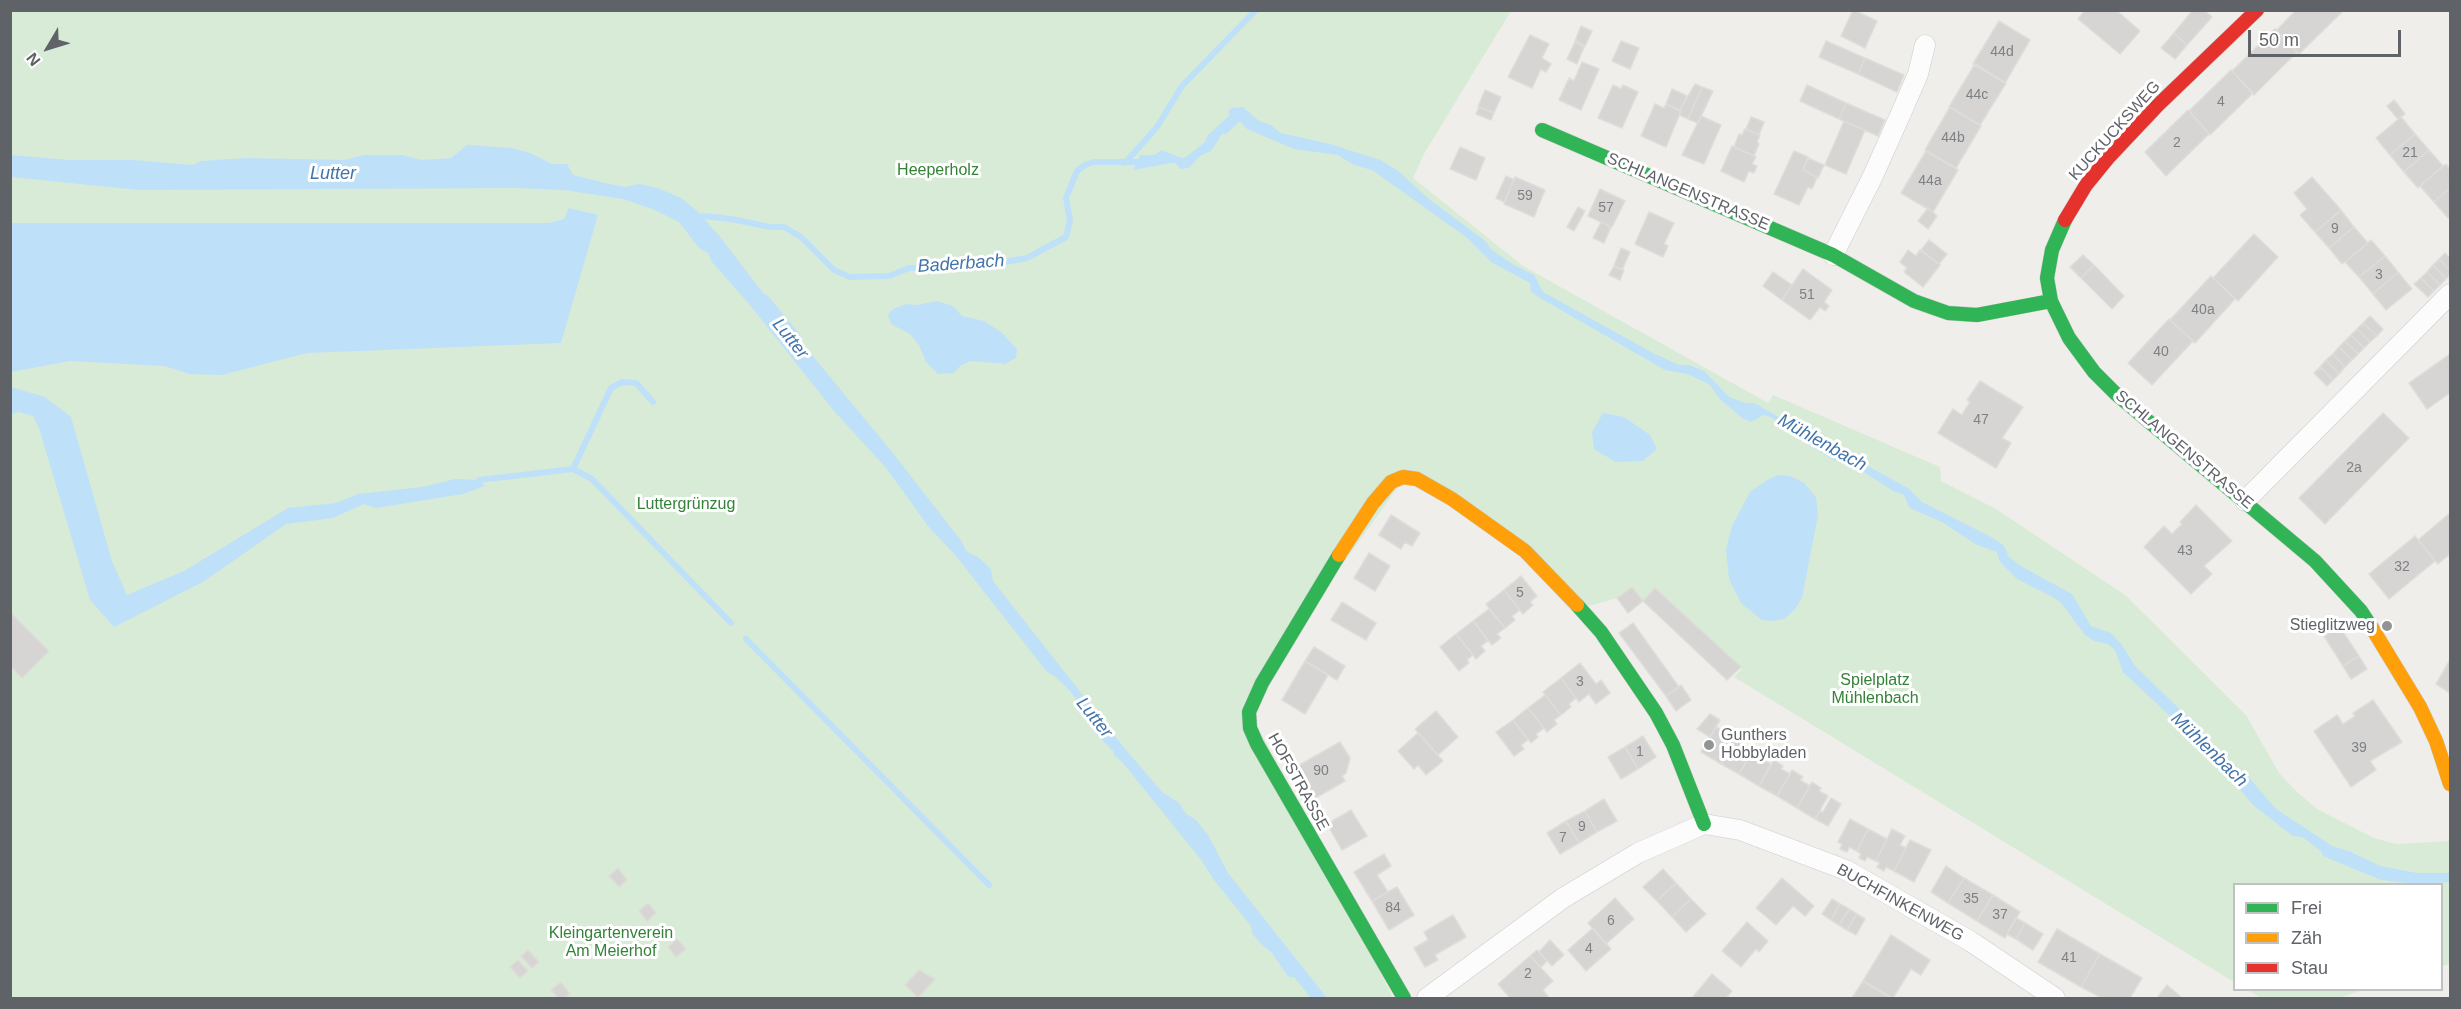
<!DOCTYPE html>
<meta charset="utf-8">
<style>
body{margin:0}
#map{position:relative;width:2461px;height:1009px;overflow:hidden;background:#efeeea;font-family:Helvetica,sans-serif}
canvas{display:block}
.frame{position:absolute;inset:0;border:12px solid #5f6368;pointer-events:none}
.legend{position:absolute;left:2233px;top:883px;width:210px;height:108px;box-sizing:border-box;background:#fff;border:2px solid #bfc1c3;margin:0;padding:8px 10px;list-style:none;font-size:18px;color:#5f6368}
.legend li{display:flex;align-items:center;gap:12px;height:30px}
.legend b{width:30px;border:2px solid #bfc1c3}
.north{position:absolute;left:18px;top:18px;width:60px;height:60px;-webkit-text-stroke:4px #fff;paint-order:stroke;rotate:232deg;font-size:16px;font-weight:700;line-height:24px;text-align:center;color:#5f6368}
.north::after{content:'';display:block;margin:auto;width:21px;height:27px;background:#5f6368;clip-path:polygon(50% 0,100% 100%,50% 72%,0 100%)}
.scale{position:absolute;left:2248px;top:30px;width:153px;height:27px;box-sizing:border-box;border:3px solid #5f6368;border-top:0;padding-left:8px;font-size:18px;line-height:21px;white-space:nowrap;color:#5f6368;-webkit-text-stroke:4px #fff;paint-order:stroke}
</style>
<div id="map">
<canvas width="2461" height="1009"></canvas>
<div class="frame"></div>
<ul class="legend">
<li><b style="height:8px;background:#30b455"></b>Frei</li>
<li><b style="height:8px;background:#ff9f0a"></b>Zäh</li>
<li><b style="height:8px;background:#e5322d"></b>Stau</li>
</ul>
<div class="north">N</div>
<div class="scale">50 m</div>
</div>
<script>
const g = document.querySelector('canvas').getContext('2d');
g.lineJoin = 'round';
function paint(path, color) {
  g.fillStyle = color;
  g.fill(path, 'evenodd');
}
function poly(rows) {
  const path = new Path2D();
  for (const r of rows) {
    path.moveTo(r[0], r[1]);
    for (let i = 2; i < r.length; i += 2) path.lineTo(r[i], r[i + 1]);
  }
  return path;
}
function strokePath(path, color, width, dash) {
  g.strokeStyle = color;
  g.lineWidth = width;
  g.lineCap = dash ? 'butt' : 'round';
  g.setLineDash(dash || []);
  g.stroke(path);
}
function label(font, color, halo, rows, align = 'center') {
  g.font = font + ' Helvetica,sans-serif';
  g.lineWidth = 6;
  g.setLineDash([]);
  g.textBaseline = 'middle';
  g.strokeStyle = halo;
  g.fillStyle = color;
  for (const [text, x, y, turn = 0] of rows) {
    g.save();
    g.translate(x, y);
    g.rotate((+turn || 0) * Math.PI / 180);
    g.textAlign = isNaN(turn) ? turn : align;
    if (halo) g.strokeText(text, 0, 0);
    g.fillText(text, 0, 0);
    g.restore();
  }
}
paint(poly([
 [11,11,1511,11,1425,152,1413,178,1523,266,1768,403,1773,395,1940,467,1941,481,1996,509,2125,595,2246,715,2279,773,2298,793,2317,809,2374,838,2396,844,2450,841,2450,964,2442,966,2442,884,2234,884,2234,982,1734,677,1742,669,1656,589,1643,601,1632,587,1617,598,1589,606,1410,470,1245,701,1393,998,11,998],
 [2247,990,2363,990,2339,998,2262,998]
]), '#d8ebd6');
paint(poly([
 [1243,107,1259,121,1269,124,1281,133,1330,144,1380,160,1397,170,1429,199,1484,240,1492,250,1514,265,1534,275,1543,292,1653,353,1679,365,1689,365,1704,371,1729,397,1746,403,1754,403,1793,425,1798,425,1844,453,1908,488,1922,502,1993,538,2004,546,2009,557,2019,565,2072,594,2091,626,2111,633,2122,645,2135,666,2196,725,2210,743,2250,779,2276,809,2332,846,2351,852,2380,866,2417,873,2450,873,2450,882,2416,884,2381,880,2323,856,2321,851,2308,841,2302,837,2293,836,2253,805,2224,771,2217,768,2183,728,2123,672,2115,650,2108,644,2094,641,2085,635,2061,603,2053,597,2017,579,2000,562,1997,552,1975,544,1942,522,1914,510,1909,507,1904,495,1893,491,1856,467,1832,459,1801,440,1771,417,1764,415,1751,422,1742,418,1720,399,1709,384,1687,374,1665,370,1540,298,1531,292,1530,283,1491,262,1466,237,1372,170,1354,165,1338,155,1294,149,1247,129,1240,121,1226,134,1222,134,1211,151,1200,156,1189,168,1180,169,1176,163,1171,163,1133,170,1140,155,1155,155,1161,150,1182,158,1186,157,1205,142,1208,135,1230,115,1228,111,1232,108],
 [467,145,512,148,530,153,552,164,567,164,573,175,605,183,625,187,639,184,658,188,681,198,698,212,721,238,763,293,768,296,802,337,802,343,892,452,962,542,966,551,978,557,991,569,993,581,1126,750,1162,792,1179,803,1186,814,1195,819,1208,835,1228,873,1327,998,1311,998,1294,977,1290,977,1287,975,1272,953,1261,944,1252,933,1251,926,1214,880,1202,861,1123,763,1114,755,1114,752,1096,734,1098,729,1070,691,1056,677,1047,672,956,556,928,526,887,469,834,411,750,305,712,262,708,253,699,248,679,222,655,210,623,199,564,190,516,188,139,190,11,177,11,155,70,160,132,160,193,165,201,161,247,158,344,160,364,155,402,155,421,160,451,158],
 [569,208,598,215,561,343,307,353,222,375,189,374,164,366,70,361,11,372,11,223,549,223,564,219],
 [937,301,953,306,962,316,984,321,1002,333,1017,349,1016,358,1005,364,971,361,960,366,954,373,938,374,926,362,919,345,910,334,891,324,888,314,895,308,907,304,917,305],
 [11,387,45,397,71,417,112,561,127,595,184,571,288,508,336,503,358,494,422,487,455,479,479,480,485,486,463,494,376,508,364,504,333,518,286,524,203,582,114,627,90,600,39,428,33,416,19,412,11,414],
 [1603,413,1624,417,1650,435,1657,449,1643,461,1616,462,1594,449,1592,432],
 [1778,475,1790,476,1803,482,1816,497,1818,515,1802,598,1795,609,1784,619,1773,621,1762,620,1741,603,1729,579,1726,549,1732,526,1750,492,1767,480]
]), '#bfe0f9');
strokePath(poly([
 [1125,163,1157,127,1182,86,1256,10],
 [696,220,703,216,731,219,770,227,784,227,801,237,834,270,850,277,889,276,909,268,977,267,1027,258,1066,237,1070,221,1066,198,1077,171,1085,165,1094,162,1143,162],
 [573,469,611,388,622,382,636,383,653,402],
 [479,480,573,469,592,479,731,623],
 [746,639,989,885]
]), '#bfe0f9', 6);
const building = poly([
 [1853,10,1877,21,1865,48,1841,36,1853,10],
 [2085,10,2116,10,2140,31,2120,54,2078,19,2085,10],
 [2193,10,2204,10,2212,17,2187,45,2174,33,2193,10],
 [2296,10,2340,10,2342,12,2299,54,2276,31,2296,10],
 [1999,21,2030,40,2005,83,1973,64,1999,21],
 [1581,26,1592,31,1585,46,1575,41,1581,26],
 [2275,29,2297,52,2254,95,2232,71,2275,29],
 [2174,33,2187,45,2175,59,2161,48,2174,33],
 [1530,35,1549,44,1542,58,1551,64,1546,72,1541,69,1532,88,1508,77,1530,35],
 [1621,41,1639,48,1630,69,1612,61,1621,41],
 [1826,41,1865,58,1858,74,1819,57,1826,41],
 [1575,42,1584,47,1577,64,1567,59,1575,42],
 [1865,58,1904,75,1897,92,1858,74,1865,58],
 [1582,62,1599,69,1581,110,1559,100,1569,78,1574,81,1582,62],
 [1975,64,2006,83,1980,125,1949,107,1975,64],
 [2231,70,2253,93,2210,135,2189,111,2231,70],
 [1695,84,1702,87,1688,119,1680,115,1680,110,1695,84],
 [1613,85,1621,89,1623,85,1638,92,1622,128,1598,118,1613,85],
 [1807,85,1846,103,1839,119,1800,101,1807,85],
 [1702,87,1713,91,1698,123,1688,119,1702,87],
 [1672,89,1687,96,1680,110,1666,104,1672,89],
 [1485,90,1501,97,1494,113,1478,107,1485,90],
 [2394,100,2405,114,2398,119,2387,106,2394,100],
 [1846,103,1885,120,1878,136,1839,119,1846,103],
 [1655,104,1664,108,1666,104,1681,111,1666,147,1641,136,1655,104],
 [1479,107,1494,113,1491,120,1476,114,1479,107],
 [1950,107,1981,126,1956,168,1925,150,1950,107],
 [2188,110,2209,134,2166,176,2145,152,2188,110],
 [1701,116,1721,125,1704,164,1682,155,1701,116],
 [1751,117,1764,122,1759,135,1746,129,1751,117],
 [2401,117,2415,134,2390,155,2376,138,2401,117],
 [1844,121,1865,130,1846,174,1825,165,1844,121],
 [1745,129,1760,135,1757,142,1759,144,1754,156,1734,147,1739,134,1742,135,1745,129],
 [2415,134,2429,150,2404,172,2390,155,2415,134],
 [1732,146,1756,157,1752,164,1757,166,1754,173,1749,171,1744,182,1721,171,1732,146],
 [1460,147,1485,158,1476,180,1450,169,1460,147],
 [2429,150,2443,166,2418,188,2404,172,2429,150],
 [1794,151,1808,157,1803,170,1817,177,1812,189,1808,187,1799,205,1774,194,1794,151],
 [1926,151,1958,170,1933,212,1901,193,1926,151],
 [1808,158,1824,165,1818,178,1803,170,1808,158],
 [2446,164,2450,170,2450,188,2434,202,2420,186,2446,164],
 [1506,176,1514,180,1504,202,1496,198,1506,176],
 [1515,177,1545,190,1534,217,1504,204,1515,177],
 [2312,177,2341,210,2315,232,2300,215,2307,209,2294,193,2312,177],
 [2450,188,2450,216,2448,218,2434,202,2450,188],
 [1600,189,1625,201,1612,227,1588,216,1600,189],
 [1578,207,1585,211,1574,231,1567,227,1578,207],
 [1928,208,1937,216,1928,229,1918,221,1928,208],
 [2341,210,2354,227,2329,248,2315,232,2341,210],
 [1649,212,1674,223,1664,244,1668,246,1663,257,1635,244,1649,212],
 [1601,222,1611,227,1604,243,1593,238,1601,222],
 [2354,227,2368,243,2342,264,2329,248,2354,227],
 [2254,234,2278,257,2238,301,2213,278,2254,234],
 [1929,240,1947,254,1939,264,1921,250,1929,240],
 [2371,240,2385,256,2359,277,2345,262,2371,240],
 [1621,248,1630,252,1622,270,1614,266,1621,248],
 [1908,250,1916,256,1920,250,1940,265,1923,287,1904,272,1907,268,1900,262,1908,250],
 [2445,253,2450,258,2450,270,2439,259,2445,253],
 [2083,255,2094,265,2081,278,2070,267,2083,255],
 [2385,256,2398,272,2373,294,2359,277,2385,256],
 [2439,259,2450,270,2450,274,2446,279,2433,265,2439,259],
 [2094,265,2124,296,2112,309,2081,278,2094,265],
 [2433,265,2446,279,2440,285,2427,272,2433,265],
 [1614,266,1624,270,1620,280,1609,275,1614,266],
 [1803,269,1832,290,1824,302,1829,306,1825,311,1820,307,1810,320,1782,300,1803,269],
 [1773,272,1792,285,1782,300,1763,286,1773,272],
 [2398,272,2412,289,2386,310,2373,294,2398,272],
 [2427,272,2440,285,2434,291,2421,278,2427,272],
 [2211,276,2235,299,2195,343,2170,320,2211,276],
 [2421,278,2434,291,2428,297,2414,284,2421,278],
 [2370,316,2383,329,2377,336,2363,323,2370,316],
 [2169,319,2193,341,2152,385,2128,363,2169,319],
 [2363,323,2377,336,2370,342,2357,329,2363,323],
 [2357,329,2370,342,2364,348,2351,335,2357,329],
 [2351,335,2364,348,2358,354,2345,341,2351,335],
 [2345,341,2358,354,2352,360,2339,347,2345,341],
 [2339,347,2352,360,2345,367,2333,354,2339,347],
 [2333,354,2345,367,2339,374,2326,360,2333,354],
 [2450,354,2450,393,2427,409,2409,383,2450,354],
 [2326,360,2339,374,2333,380,2320,367,2326,360],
 [2320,367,2333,380,2327,386,2314,373,2320,367],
 [1980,381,2023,407,2002,438,2011,443,1996,468,1938,433,1953,409,1962,415,1970,402,1967,400,1980,381],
 [2383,413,2409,438,2325,524,2299,498,2383,413],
 [2196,505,2232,541,2204,566,2212,574,2191,594,2144,547,2164,526,2172,534,2182,524,2180,522,2196,505],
 [2450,513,2450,554,2438,564,2418,540,2450,513],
 [1391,515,1420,533,1412,546,1405,542,1401,549,1379,535,1391,515],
 [2415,536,2435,561,2389,599,2369,574,2415,536],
 [1369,553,1390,566,1375,591,1354,578,1369,553],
 [1521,576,1537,596,1530,602,1533,605,1523,614,1504,590,1521,576],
 [1632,587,1643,601,1628,613,1617,598,1632,587],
 [1655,588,1741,667,1727,680,1643,601,1655,588],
 [1504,590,1520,610,1512,616,1515,620,1505,628,1486,604,1504,590],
 [1342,602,1376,623,1366,640,1331,620,1342,602],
 [1489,609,1505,628,1497,634,1501,638,1492,645,1473,621,1489,609],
 [10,612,49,651,22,678,10,666,10,612],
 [1473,621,1488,641,1481,646,1485,651,1476,659,1456,634,1473,621],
 [1633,623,1679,687,1666,696,1619,633,1633,623],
 [2339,626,2359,656,2343,666,2324,636,2339,626],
 [1456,634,1473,655,1467,660,1469,663,1459,671,1440,647,1456,634],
 [1314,647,1345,666,1337,680,1305,661,1314,647],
 [2359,656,2367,669,2351,679,2343,666,2359,656],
 [2450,660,2450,693,2436,684,2450,660],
 [1305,661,1328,675,1305,714,1282,700,1305,661],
 [1580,663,1596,684,1601,680,1610,693,1596,704,1589,694,1579,702,1561,678,1580,663],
 [1561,678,1576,698,1569,704,1571,707,1561,715,1543,692,1561,678],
 [1681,685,1691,700,1676,711,1666,696,1681,685],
 [1545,695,1561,715,1554,720,1557,724,1547,732,1528,708,1545,695],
 [2373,700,2402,742,2370,761,2376,770,2351,787,2314,731,2337,715,2343,724,2355,716,2353,713,2373,700],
 [1528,708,1544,728,1536,734,1538,737,1531,743,1513,720,1528,708],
 [1436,711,1458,737,1438,755,1415,729,1436,711],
 [1710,714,1720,720,1710,737,1697,729,1710,714],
 [1513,720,1528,740,1521,745,1524,749,1514,756,1496,732,1513,720],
 [1716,727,1727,733,1725,737,1734,742,1721,764,1701,752,1716,727],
 [1418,733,1443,761,1426,775,1418,765,1414,769,1398,751,1418,733],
 [1643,736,1656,757,1638,769,1625,747,1643,736],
 [1736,738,1745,744,1743,747,1752,752,1739,774,1721,764,1736,738],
 [1340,742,1350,758,1346,773,1342,776,1345,781,1312,800,1294,768,1340,742],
 [1625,747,1638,769,1621,779,1608,757,1625,747],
 [1754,749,1765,755,1762,759,1771,764,1759,786,1739,774,1754,749],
 [1774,760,1783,766,1781,769,1790,774,1777,796,1759,786,1774,760],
 [1792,770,1803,777,1800,780,1810,786,1797,808,1777,796,1792,770],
 [1812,782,1821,788,1819,791,1828,796,1815,819,1797,808,1812,782],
 [1831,798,1841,804,1828,826,1815,819,1820,811,1823,812,1831,798],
 [1604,799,1617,821,1597,832,1585,811,1604,799],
 [1351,810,1367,836,1342,850,1327,824,1351,810],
 [1585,811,1597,832,1579,843,1566,821,1585,811],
 [1850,819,1868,829,1857,851,1849,847,1847,852,1840,849,1842,844,1838,842,1850,819],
 [1566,821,1579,843,1560,854,1547,833,1566,821],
 [1868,829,1887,839,1876,861,1867,857,1865,861,1859,858,1861,854,1857,851,1868,829],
 [1892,829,1905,836,1900,845,1906,848,1894,871,1886,867,1884,871,1877,867,1880,863,1876,861,1892,829],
 [1910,840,1931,850,1914,882,1894,871,1910,840],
 [1384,854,1391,866,1377,875,1388,892,1372,901,1354,872,1384,854],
 [1946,866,1964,878,1948,903,1931,892,1946,866],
 [618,868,627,880,619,887,609,876,618,868],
 [1663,869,1676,883,1657,901,1643,887,1663,869],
 [1782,878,1814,906,1805,916,1793,906,1776,925,1756,908,1782,878],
 [1964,878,1993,895,1977,921,1948,903,1964,878],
 [1676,883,1691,899,1672,917,1657,901,1676,883],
 [1397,887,1414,915,1389,930,1372,901,1397,887],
 [1993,895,2020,912,2005,938,1977,921,1993,895],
 [1615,898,1634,919,1606,944,1588,923,1615,898],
 [1691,899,1706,914,1686,932,1672,917,1691,899],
 [1832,899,1840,904,1831,920,1822,914,1832,899],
 [648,903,656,913,647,921,639,911,648,903],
 [1840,904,1849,909,1839,925,1831,920,1840,904],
 [1849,909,1857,914,1847,930,1839,925,1849,909],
 [1857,914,1865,919,1856,935,1847,930,1857,914],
 [1453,915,1466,937,1435,955,1438,960,1425,967,1414,948,1428,940,1424,932,1453,915],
 [2016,918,2025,923,2016,939,2007,934,2016,918],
 [1747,922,1768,941,1759,952,1756,949,1741,967,1722,951,1747,922],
 [2025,923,2043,934,2033,950,2016,939,2025,923],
 [1593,928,1611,949,1586,971,1568,950,1593,928],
 [2057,929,2100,954,2081,987,2038,962,2057,929],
 [1891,935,1930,960,1921,975,1911,969,1893,998,1863,981,1891,935],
 [677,939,686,949,676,957,668,947,677,939],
 [1550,940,1564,955,1552,966,1539,952,1550,940],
 [528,950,539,962,532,968,521,956,528,950],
 [1537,950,1547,961,1541,967,1530,956,1537,950],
 [2100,954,2142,978,2130,998,2102,998,2081,987,2100,954],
 [1530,956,1553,981,1543,990,1549,998,1510,998,1498,984,1530,956],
 [518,960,528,971,520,978,510,967,518,960],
 [919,970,935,979,918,998,905,985,919,970],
 [1712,974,1732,991,1726,998,1692,998,1712,974],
 [1863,981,1890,998,1852,998,1863,981],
 [561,982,570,994,565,998,558,998,551,990,561,982],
 [2167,985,2182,998,2157,998,2167,985]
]);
paint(building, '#d6d5d3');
strokePath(building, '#deddd9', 1.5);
const street = poly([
 [1833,255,1872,178,1902,111,1918,74,1925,45],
 [2245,501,2450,294],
 [1427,998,1563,898,1638,853,1704,824,1740,830,1846,870,1970,941,2055,998]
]);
const fast = poly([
 [1542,130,1833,255,1914,301,1948,313,1977,315,2051,301],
 [2065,220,2052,250,2047,278,2051,301,2069,338,2094,372,2116,394,2315,561,2361,611,2372,628],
 [1339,555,1262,683,1249,712,1250,728,1257,744,1404,998],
 [1577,605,1601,632,1656,713,1673,745,1704,824]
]);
const slow = poly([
 [1339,555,1373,503,1391,482,1403,477,1417,479,1452,499,1525,551,1577,605],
 [2372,628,2420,707,2436,741,2450,784]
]);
const jam = poly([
 [2065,220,2086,185,2108,158,2158,105,2257,10]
]);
strokePath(street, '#cbcccc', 21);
strokePath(fast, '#cacacb', 15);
strokePath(slow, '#cacacb', 15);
strokePath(jam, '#cacacb', 15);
strokePath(street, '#fdfcfc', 20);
strokePath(fast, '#30b455', 14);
strokePath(slow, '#ff9f0a', 14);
strokePath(jam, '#e5322d', 14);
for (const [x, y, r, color] of [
 [2387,626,6,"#919496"],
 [1709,745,6,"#919496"]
]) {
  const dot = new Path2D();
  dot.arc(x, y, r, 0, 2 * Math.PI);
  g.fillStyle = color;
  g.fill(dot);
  strokePath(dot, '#fff', 2);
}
label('14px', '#7e8184', null, [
 ["44d",2002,52],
 ["44c",1977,95],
 ["4",2221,102],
 ["44b",1953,138],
 ["2",2177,143],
 ["21",2410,153],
 ["44a",1930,181],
 ["59",1525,196],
 ["57",1606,208],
 ["9",2335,229],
 ["3",2379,275],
 ["51",1807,295],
 ["40a",2203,310],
 ["40",2161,352],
 ["47",1981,420],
 ["2a",2354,468],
 ["43",2185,551],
 ["32",2402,567],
 ["5",1520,593],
 ["3",1580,682],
 ["39",2359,748],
 ["1",1640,752],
 ["90",1321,771],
 ["9",1582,827],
 ["7",1563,838],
 ["35",1971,899],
 ["84",1393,908],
 ["37",2000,915],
 ["6",1611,921],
 ["4",1589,949],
 ["41",2069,958],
 ["2",1528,974]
]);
label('16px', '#5f6368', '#fff', [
 ["KUCKUCKSWEG",2115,131,-48],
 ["SCHLANGENSTRASSE",1688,192,23],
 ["SCHLANGENSTRASSE",2184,450,40],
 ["HOFSTRASSE",1298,782,61],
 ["BUCHFINKENWEG",1900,903,29]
]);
label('16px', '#348238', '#fff', [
 ["Heeperholz",938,171],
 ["Luttergrünzug",686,505],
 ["Spielplatz",1875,681],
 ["Mühlenbach",1875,699],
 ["Kleingartenverein",611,934],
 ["Am Meierhof",611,952]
]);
label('16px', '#5f6368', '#fff', [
 ["Stieglitzweg",2375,626],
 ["Gunthers",1721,736,"left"],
 ["Hobbyladen",1721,754,"left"]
], 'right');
label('italic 18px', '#4174aa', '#fff', [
 ["Lutter",333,174],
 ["Baderbach",961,264,-4],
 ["Lutter",790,339,51],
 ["Mühlenbach",1822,443,29],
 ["Lutter",1094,718,51],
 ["Mühlenbach",2209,750,44]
]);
</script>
